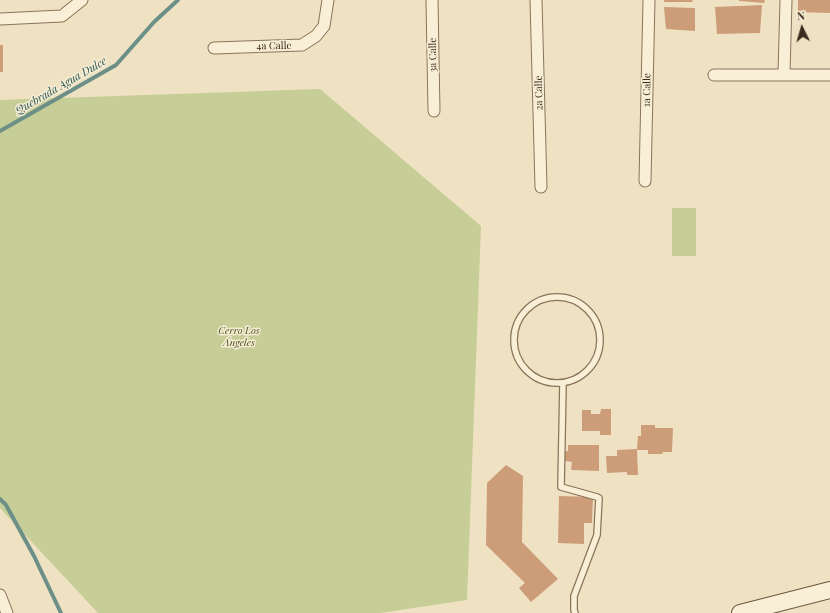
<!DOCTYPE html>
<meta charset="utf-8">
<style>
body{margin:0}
#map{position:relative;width:830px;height:613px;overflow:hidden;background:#efe2c3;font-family:"Playfair Display",serif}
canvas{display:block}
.north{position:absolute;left:782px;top:8px;width:40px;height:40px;-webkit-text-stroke:3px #f6ecd3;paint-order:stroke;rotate:355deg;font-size:11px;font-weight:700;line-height:16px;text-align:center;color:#392b1e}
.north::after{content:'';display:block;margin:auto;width:14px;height:18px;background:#392b1e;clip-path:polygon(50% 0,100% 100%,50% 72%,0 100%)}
</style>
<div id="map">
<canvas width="830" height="613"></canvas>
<div class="north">N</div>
</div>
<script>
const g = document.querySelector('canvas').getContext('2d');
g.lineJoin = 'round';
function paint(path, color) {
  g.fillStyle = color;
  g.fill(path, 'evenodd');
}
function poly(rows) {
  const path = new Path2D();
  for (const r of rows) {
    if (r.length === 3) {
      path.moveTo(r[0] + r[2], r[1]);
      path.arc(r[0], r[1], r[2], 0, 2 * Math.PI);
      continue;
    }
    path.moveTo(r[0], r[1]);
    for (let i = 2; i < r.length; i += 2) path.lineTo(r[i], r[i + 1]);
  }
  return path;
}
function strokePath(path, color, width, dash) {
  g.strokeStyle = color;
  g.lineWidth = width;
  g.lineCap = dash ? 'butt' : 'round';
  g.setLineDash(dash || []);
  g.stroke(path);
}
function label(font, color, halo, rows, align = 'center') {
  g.font = font + ' "Playfair Display",serif';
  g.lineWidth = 3;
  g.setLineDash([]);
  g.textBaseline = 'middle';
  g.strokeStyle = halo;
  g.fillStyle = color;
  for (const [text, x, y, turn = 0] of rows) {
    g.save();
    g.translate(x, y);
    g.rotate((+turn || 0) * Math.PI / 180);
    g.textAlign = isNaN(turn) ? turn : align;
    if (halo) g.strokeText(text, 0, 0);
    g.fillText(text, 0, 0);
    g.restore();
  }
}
paint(poly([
 [320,89,481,226,467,600,380,613,98,613,0,508,0,100],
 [672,208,696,208,696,256,672,256]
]), '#c6cd97');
strokePath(poly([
 [0,131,116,65,154,22,178,0],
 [0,499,6,505,34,556,61,613]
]), '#6c9088', 4);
paint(poly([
 [664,0,692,0,693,2,664,2],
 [739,0,765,0,764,3,739,1],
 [798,0,830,0,830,13,798,12],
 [762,5,760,33,717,34,715,7],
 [664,7,695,8,695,31,666,29],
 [0,45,3,45,3,72,0,72],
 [601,409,611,409,611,435,600,435,600,431,582,431,582,410,591,410,591,414,600,414],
 [641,425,655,425,655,428,673,428,672,452,663,452,662,454,648,454,648,450,637,450,638,436,641,436],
 [568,445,599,445,599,471,571,470,572,462,565,461,565,451,568,451],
 [637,449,638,475,627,475,627,472,607,473,606,456,617,456,617,450],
 [506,465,523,476,522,542,558,579,531,602,519,588,525,583,486,545,487,483],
 [559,496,593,497,592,523,584,523,584,544,558,543]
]), '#cd9d79');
const lane = poly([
 [557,340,43],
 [563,383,561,487,597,497,599,498,597,535,574,596,574,610,575,613]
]);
const street = poly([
 [432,0,434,111],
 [536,0,541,187],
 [0,19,62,16,82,0],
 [214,48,302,45,316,36,324,26,328,0],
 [784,74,786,0],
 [714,75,830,75],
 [645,181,649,0],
 [0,595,7,613]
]);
const secondary = poly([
 [740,613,830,590]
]);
strokePath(lane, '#89745a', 8);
strokePath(street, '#89745a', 13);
strokePath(secondary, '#6b553d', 18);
strokePath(lane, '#f9efd7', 5.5);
strokePath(street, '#f9efd7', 11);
strokePath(secondary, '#f9efd7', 16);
label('10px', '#392b1e', '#f6ecd3', [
 ["4a Calle",274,46,-1],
 ["3a Calle",433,55,-91],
 ["1a Calle",647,90,-89],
 ["2a Calle",539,93,-91]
]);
label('italic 10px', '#495624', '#f6ecd3', [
 ["Cerro Los",239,331],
 ["Ángeles",239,343]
]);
label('italic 11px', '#2d5957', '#f6ecd3', [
 ["Quebrada Agua Dulce",61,86,-30]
]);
</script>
